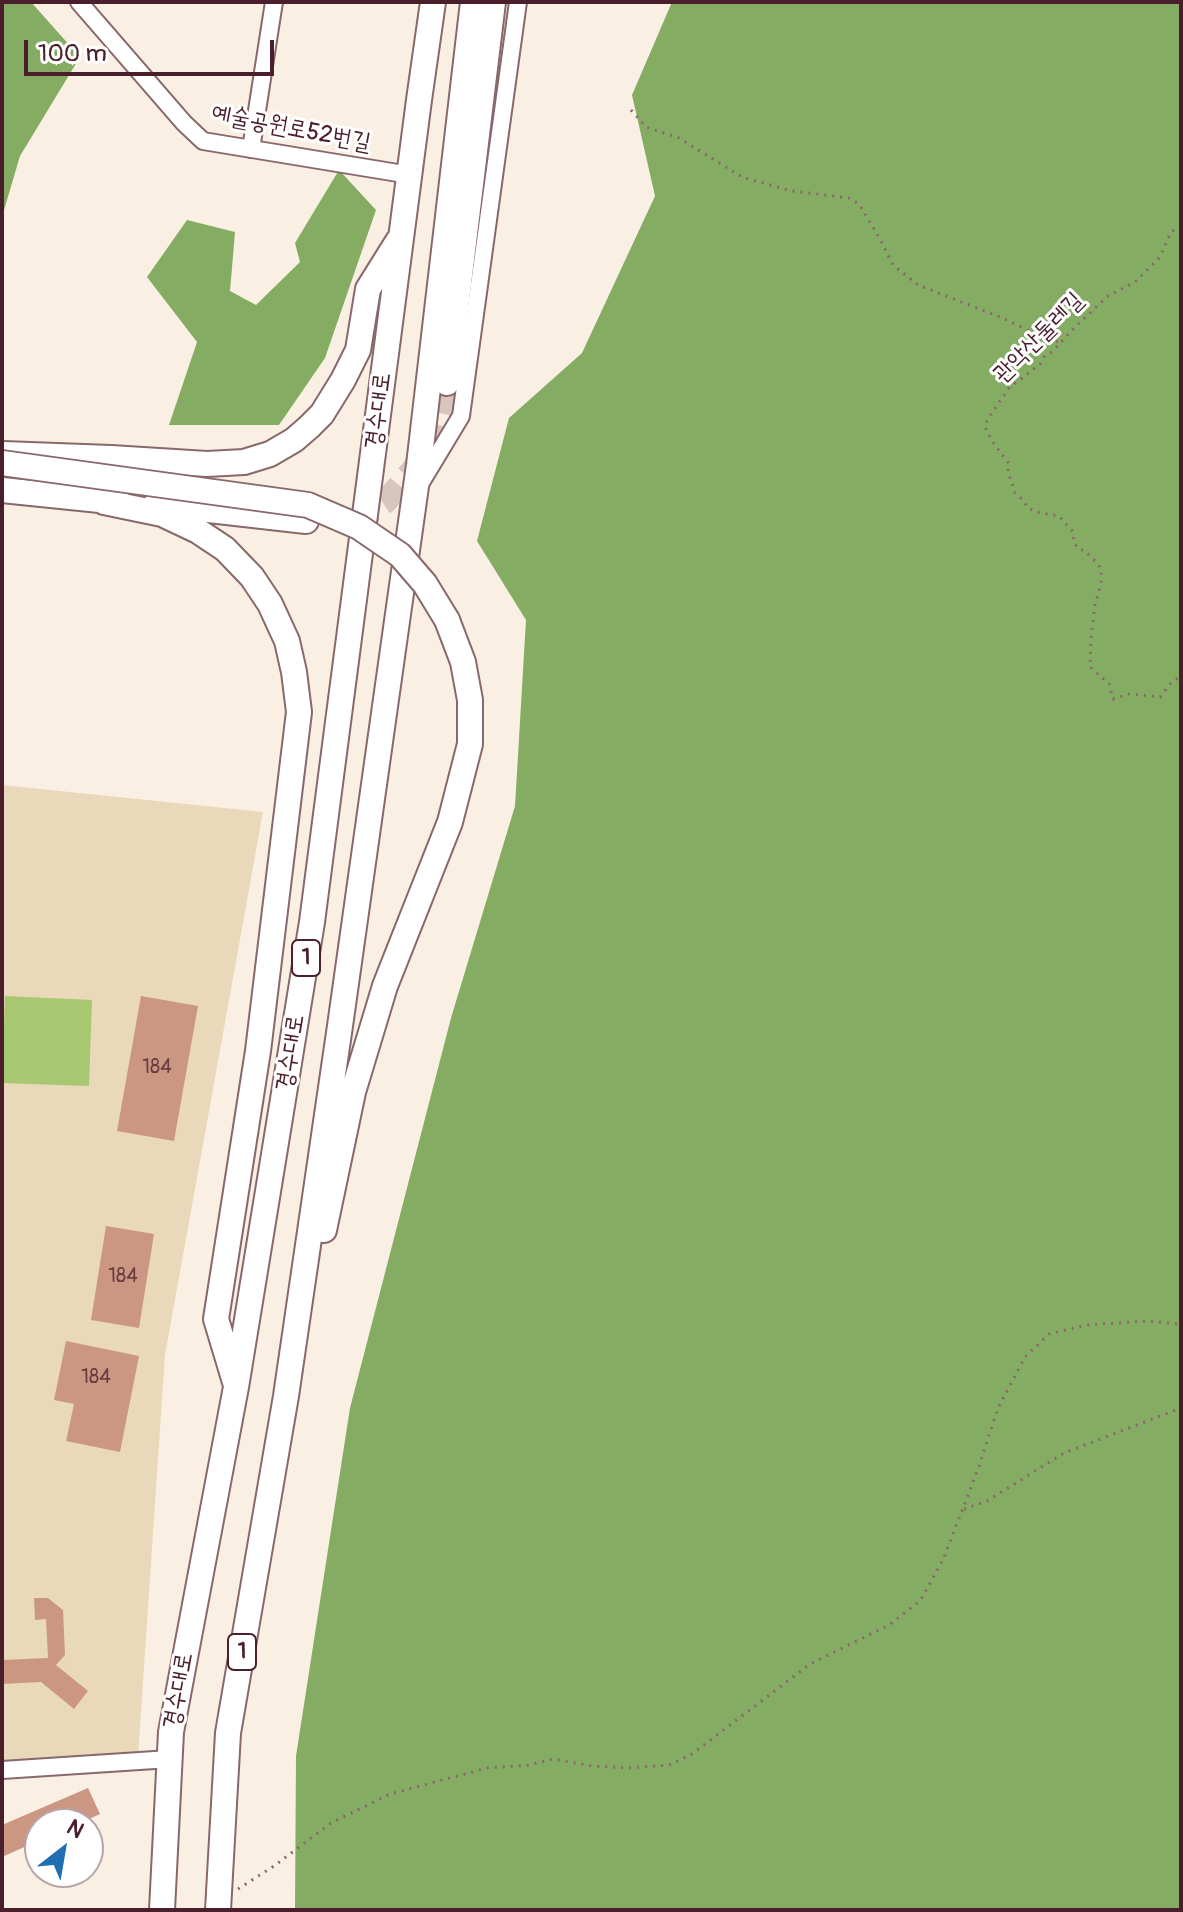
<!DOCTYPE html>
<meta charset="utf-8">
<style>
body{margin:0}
#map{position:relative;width:1183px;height:1912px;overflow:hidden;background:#faefe3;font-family:Pangolin,sans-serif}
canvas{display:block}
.frame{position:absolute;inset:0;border:4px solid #4a1f2b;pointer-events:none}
.north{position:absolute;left:24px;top:1808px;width:80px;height:80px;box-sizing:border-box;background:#fff;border:2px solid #b7a5aa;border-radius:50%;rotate:31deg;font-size:22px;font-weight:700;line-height:32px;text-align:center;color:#4a1f2b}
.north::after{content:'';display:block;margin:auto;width:28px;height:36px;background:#1f6fb2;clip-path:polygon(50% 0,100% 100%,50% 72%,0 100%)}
.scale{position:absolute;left:24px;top:40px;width:250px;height:36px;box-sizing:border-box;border:4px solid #4a1f2b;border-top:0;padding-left:10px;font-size:24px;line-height:28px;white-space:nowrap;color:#4a1f2b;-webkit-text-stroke:6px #fff;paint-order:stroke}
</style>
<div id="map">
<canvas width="1183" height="1912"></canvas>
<div class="frame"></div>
<div class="north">N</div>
<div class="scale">100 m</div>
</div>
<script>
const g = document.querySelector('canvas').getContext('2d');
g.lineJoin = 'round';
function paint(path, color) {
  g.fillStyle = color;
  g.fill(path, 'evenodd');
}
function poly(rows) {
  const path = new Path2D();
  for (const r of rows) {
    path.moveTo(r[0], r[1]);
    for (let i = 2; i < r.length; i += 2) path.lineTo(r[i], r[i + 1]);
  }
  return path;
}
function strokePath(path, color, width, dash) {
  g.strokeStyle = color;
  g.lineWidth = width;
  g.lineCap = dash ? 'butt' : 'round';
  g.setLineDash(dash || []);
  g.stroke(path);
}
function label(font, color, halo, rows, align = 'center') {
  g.font = font + ' Pangolin,"Poor Story",sans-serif';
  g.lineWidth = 6;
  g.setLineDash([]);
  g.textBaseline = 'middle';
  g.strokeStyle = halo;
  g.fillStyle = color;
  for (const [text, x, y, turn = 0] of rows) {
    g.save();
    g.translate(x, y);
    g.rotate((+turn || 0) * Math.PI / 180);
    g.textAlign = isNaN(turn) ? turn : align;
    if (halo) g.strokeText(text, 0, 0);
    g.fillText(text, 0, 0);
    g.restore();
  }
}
paint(poly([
 [2,785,263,812,165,1355,138,1756,2,1763]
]), '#e9d9ba');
paint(poly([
 [5,996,92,1000,89,1086,2,1083]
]), '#a7c871');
paint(poly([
 [2,2,31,2,80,57,20,156,2,217],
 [672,2,1181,2,1181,1910,295,1910,296,1756,350,1408,451,1018,515,806,526,620,477,541,509,418,582,353,655,196,632,95],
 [339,170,376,210,325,358,279,425,169,425,197,342,147,277,187,220,235,232,230,291,256,305,300,262,295,243]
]), '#85ac63');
paint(poly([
 [141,996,198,1006,174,1141,117,1131],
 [106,1226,154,1234,139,1328,91,1320],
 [66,1341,139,1356,120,1452,66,1441,74,1404,54,1400],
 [34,1598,48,1598,63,1610,65,1655,56,1665,88,1691,74,1709,41,1682,2,1684,2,1660,48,1658,46,1619,35,1620],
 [88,1788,100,1814,78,1824,40,1824,40,1840,2,1857,2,1825]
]), '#cb9782');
strokePath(poly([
 [352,520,359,519,385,502,413,470,433,434,447,383]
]), '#d7c5be', 24, [24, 12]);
const street = poly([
 [79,2,184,123,203,141,410,175],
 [251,149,274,2],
 [420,484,461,416,518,2],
 [2,1770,170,1759]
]);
const primary = poly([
 [447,383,493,2],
 [3,454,111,458,207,464,244,462,270,454,294,440,309,427,322,414,343,380,358,350,368,289,398,241],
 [2,490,119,502],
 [104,502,162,514,198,531,225,549,252,577,270,604,287,641,294,672,299,712,258,1051,216,1319,235,1382],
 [156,504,306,521],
 [324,1230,353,1092,385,986,450,822,470,744,470,700,463,662,447,620],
 [162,1910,171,1732,236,1387,312,922,419,100,433,2],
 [218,1910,228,1733,286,1396,340,1026,419,465,473,2]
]);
strokePath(street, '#88686b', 20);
strokePath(primary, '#88686b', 28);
strokePath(poly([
 [631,110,646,127,679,138,742,177,792,191,849,198,859,204,880,239,893,265,918,285,1000,317,1053,342,1064,340],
 [1181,226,1171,232,1160,257,1135,282,1108,296,1076,326,1052,352,1044,357,1040,364,1009,388,987,420,985,427,992,441,1009,464,1008,472,1015,493,1024,501,1027,507,1036,512,1059,516,1073,532,1074,543,1079,549,1085,551,1098,564,1101,570,1101,583,1095,605,1091,638,1090,667,1109,684,1113,699,1129,694,1160,697,1170,684,1181,676],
 [964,1509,987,1501,1064,1453,1181,1408],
 [238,1889,274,1866,331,1823,390,1794,487,1768,529,1765,553,1759,592,1766,628,1768,669,1765,692,1754,810,1664,889,1625,920,1601,943,1560,978,1469,998,1408,1025,1357,1049,1334,1087,1325,1147,1321,1181,1324]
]), '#88686b', 3, [2, 6]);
strokePath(street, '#fff', 16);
strokePath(primary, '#fff', 24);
const primaryBridge = poly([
 [2,463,308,505,359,527,400,555,425,584,447,620]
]);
strokePath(primaryBridge, '#88686b', 28, []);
strokePath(primaryBridge, '#fff', 24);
label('20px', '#6a3d41', null, [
 ["184",157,1068],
 ["184",123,1277],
 ["184",96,1378]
]);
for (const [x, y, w] of [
 [306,958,28],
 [242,1652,28]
]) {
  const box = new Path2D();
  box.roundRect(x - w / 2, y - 18, w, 36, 6);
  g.fillStyle = '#fff';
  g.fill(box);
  strokePath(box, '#4a1f2b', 2);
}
label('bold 22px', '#4a1f2b', null, [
 ["1",306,958],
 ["1",242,1652]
]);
label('24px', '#4a1f2b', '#fff', [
 ["예술공원로52번길",291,129,11],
 ["관악산둘레길",1039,338,-45],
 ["경수대로",379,411,-83],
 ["경수대로",291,1053,-81],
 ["경수대로",179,1691,-80]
]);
</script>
